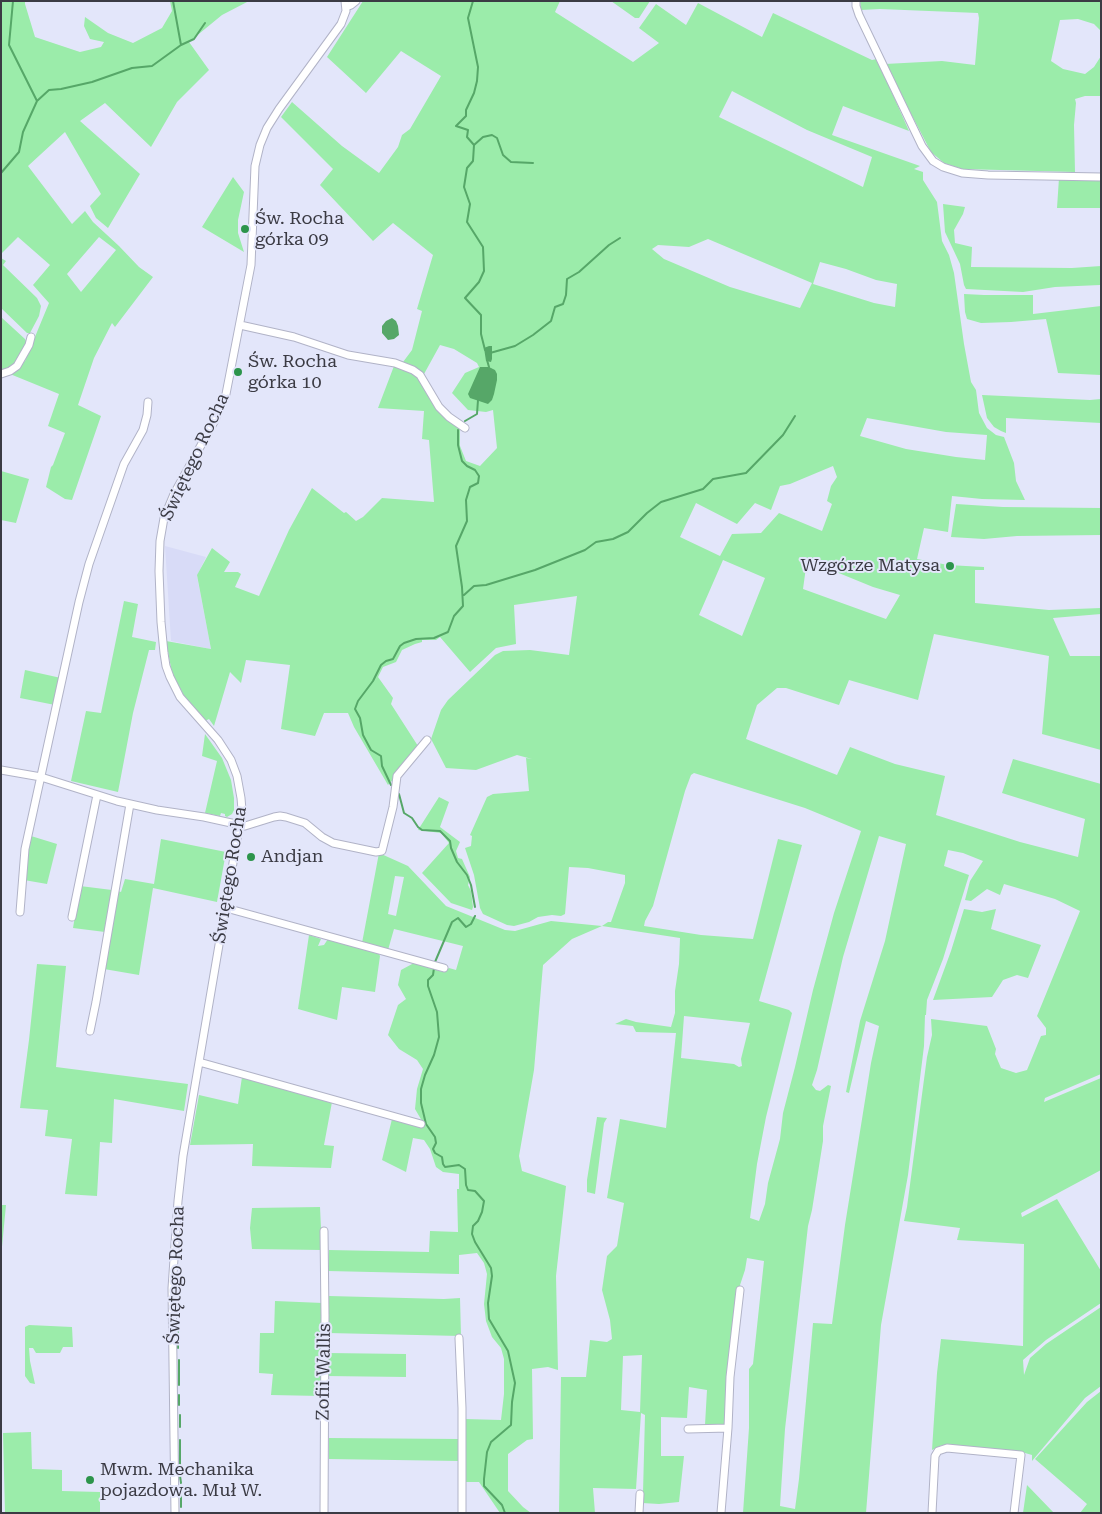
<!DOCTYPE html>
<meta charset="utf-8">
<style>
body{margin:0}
#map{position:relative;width:1102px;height:1514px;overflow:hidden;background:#e3e6fa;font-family:"Roboto Serif",serif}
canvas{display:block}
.frame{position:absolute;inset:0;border:2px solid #3b3b44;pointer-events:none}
</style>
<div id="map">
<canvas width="1102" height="1514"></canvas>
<div class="frame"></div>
</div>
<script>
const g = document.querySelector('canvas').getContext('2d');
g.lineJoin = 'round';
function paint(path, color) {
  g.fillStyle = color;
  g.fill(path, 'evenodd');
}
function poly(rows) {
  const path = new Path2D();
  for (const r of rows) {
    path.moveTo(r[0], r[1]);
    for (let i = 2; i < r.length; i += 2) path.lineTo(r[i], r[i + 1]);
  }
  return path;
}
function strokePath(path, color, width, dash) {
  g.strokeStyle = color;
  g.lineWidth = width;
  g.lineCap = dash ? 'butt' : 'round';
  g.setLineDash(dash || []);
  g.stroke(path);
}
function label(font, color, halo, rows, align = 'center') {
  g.font = font + ' "Roboto Serif",serif';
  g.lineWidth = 4;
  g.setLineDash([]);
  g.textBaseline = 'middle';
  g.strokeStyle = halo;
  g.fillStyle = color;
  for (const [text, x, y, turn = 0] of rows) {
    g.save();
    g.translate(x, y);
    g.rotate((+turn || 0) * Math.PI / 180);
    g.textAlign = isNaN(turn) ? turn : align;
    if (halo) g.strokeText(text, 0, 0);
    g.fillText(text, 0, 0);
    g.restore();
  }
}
paint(poly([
 [165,546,206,557,197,576,211,649,171,641]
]), '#d8dbf7');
paint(poly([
 [1,1,25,1,25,4,35,37,80,52,101,47,104,42,90,39,84,26,85,17,108,33,133,43,162,28,172,11,170,1,249,1,222,15,189,42,209,70,177,102,151,147,105,103,80,121,140,174,108,228,96,218,90,206,101,194,65,132,28,166,72,224,85,211,93,222,119,246,139,267,153,277,115,327,112,323,94,358,78,405,101,416,72,500,65,499,46,487,51,467,53,465,65,433,48,426,59,394,10,374,25,361,49,303,33,285,50,265,18,237,1,254],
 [99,237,116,250,81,292,67,274],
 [363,1,560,1,555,12,633,62,659,43,639,28,656,4,686,25,698,3,762,37,773,13,872,60,877,59,909,131,843,106,832,135,920,166,914,169,923,172,923,180,937,202,942,241,949,255,954,273,964,344,971,382,976,390,979,413,987,428,996,435,1004,437,1014,463,1016,481,1025,500,982,499,952,496,948,532,924,528,917,559,948,565,984,567,984,570,975,570,975,603,1049,610,1101,608,1101,614,1053,618,1070,656,1101,656,1101,750,1042,734,1049,656,934,634,918,700,849,680,839,705,786,688,777,688,757,705,746,739,837,775,850,747,895,764,945,776,936,815,1020,842,1078,857,1085,819,1002,793,1013,759,1101,784,1101,1074,1045,1098,1044,1102,1101,1078,1101,1170,1021,1213,1022,1217,1057,1199,1101,1271,1101,1303,1046,1340,1023,1360,1024,1375,1030,1358,1046,1344,1101,1307,1101,1386,1085,1398,1032,1461,1032,1455,1018,1451,942,1445,932,1450,937,1373,941,1339,1023,1346,1024,1244,957,1240,960,1228,904,1221,907,1207,927,1057,932,1035,931,1019,987,1026,996,1049,995,1054,1001,1068,1016,1073,1027,1070,1041,1036,1046,1035,1046,1028,1037,1016,1080,911,1055,899,1004,884,1000,895,987,889,971,901,965,900,970,881,983,861,963,853,948,850,944,866,969,875,943,959,927,1000,926,1015,925,1015,924,1046,908,1175,881,1325,866,1513,743,1513,749,1428,749,1369,753,1364,764,1261,747,1258,745,1270,740,1285,729,1355,726,1425,705,1425,707,1390,689,1387,687,1418,661,1417,661,1456,684,1456,679,1502,659,1504,642,1503,643,1493,645,1415,641,1413,636,1489,593,1488,595,1513,559,1513,561,1377,586,1377,590,1340,607,1342,612,1339,610,1320,602,1290,607,1256,617,1246,624,1203,607,1198,620,1119,666,1128,676,1033,636,1032,633,1026,615,1024,626,1019,636,1022,671,1027,675,1013,675,991,679,964,680,938,602,926,572,939,543,965,534,1070,519,1156,522,1171,566,1186,556,1276,558,1370,548,1367,532,1369,533,1439,527,1440,508,1454,508,1491,523,1507,531,1513,500,1513,479,1482,465,1482,465,1419,501,1420,504,1394,504,1359,501,1348,492,1337,486,1321,484,1304,487,1274,484,1263,477,1253,459,1255,459,1274,328,1271,329,1250,429,1252,430,1231,458,1232,457,1189,459,1189,459,1174,443,1172,436,1167,430,1149,424,1140,413,1138,406,1172,382,1160,392,1119,425,1126,415,1109,417,1089,423,1069,417,1060,399,1049,388,1035,398,1005,406,999,398,985,401,970,414,963,443,972,449,968,456,970,463,946,394,929,388,950,362,943,379,853,408,866,446,906,505,930,515,931,551,921,602,926,608,922,611,922,625,883,625,875,588,868,569,867,565,914,561,916,552,915,538,917,529,922,514,926,507,925,483,914,480,908,474,875,465,848,471,846,472,836,470,835,487,797,493,794,529,791,526,758,532,759,517,755,476,770,446,768,431,739,441,710,448,700,495,655,503,651,530,650,569,655,577,596,514,605,516,644,496,648,470,672,440,637,436,640,422,640,422,642,415,644,402,650,396,662,383,667,378,677,393,698,391,704,418,746,393,782,391,781,388,785,354,727,348,713,324,713,315,736,281,729,290,665,246,660,241,683,230,672,214,726,209,719,205,721,196,711,184,696,172,673,166,641,211,649,197,575,212,548,230,562,224,572,238,572,241,574,235,587,259,596,289,530,312,488,344,513,346,512,356,521,363,517,382,498,434,502,429,440,422,439,424,411,378,408,394,366,416,375,444,417,460,428,460,446,466,461,480,466,497,448,493,410,486,412,468,410,452,393,465,373,479,367,477,363,454,349,440,345,424,374,419,370,403,362,412,350,422,311,417,309,433,255,393,223,373,241,320,185,333,169,281,117,292,102,342,146,379,173,398,147,402,135,410,129,441,76,401,51,366,93,327,57],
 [732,91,807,130,872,157,863,187,719,117],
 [708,239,812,283,800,308,730,287,664,259,652,249,658,245,689,247],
 [820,262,846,269,876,280,897,284,895,307,874,303,813,284],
 [867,418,946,432,987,435,985,460,956,457,906,449,860,436],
 [833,466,837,477,831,486,827,501,832,504,822,531,779,513,761,533,732,534,720,556,680,537,696,503,737,524,755,503,771,510,780,486,790,484],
 [723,560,765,578,742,636,699,615],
 [807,560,873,587,900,595,886,619,803,589],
 [694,773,805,808,861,831,834,913,813,990,795,1067,783,1113,780,1139,768,1183,765,1204,759,1221,750,1218,757,1164,766,1117,792,1013,789,1010,759,1001,802,845,778,839,753,939,701,935,644,926,645,921,653,906,685,791,691,775],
 [879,836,906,844,885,941,860,1021,846,1092,849,1093,866,1021,879,1026,871,1063,845,1225,832,1324,813,1323,799,1479,795,1509,780,1506,785,1429,808,1226,812,1210,823,1141,823,1126,831,1086,828,1085,820,1091,816,1090,812,1085,817,1070,843,957],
 [395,876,404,877,396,916,388,914],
 [684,1016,750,1023,741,1059,742,1066,739,1067,734,1064,681,1058],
 [642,1355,640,1412,621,1410,623,1356],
 [611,1,650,1,639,18,635,18],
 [860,1,1101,1,1101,31,1094,24,1078,19,1060,20,1051,61,1063,69,1085,74,1094,67,1101,56,1101,96,1085,96,1075,99,1076,103,1074,125,1075,172,962,169,944,163,931,152,885,64,942,61,975,65,979,18,978,13,880,9,861,10],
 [233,177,244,192,238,220,238,233,244,252,202,227],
 [1059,178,1101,181,1101,208,1057,208],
 [943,204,965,207,963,214,954,230,955,243,972,247,971,267,1072,268,1101,266,1101,289,1100,285,1055,287,1023,292,966,289,964,285,960,264,945,232],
 [1,258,6,261,3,265,37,298,41,306,39,316,30,333,27,333,1,308],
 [964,294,984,295,1033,295,1033,314,1101,306,1101,375,1058,373,1046,319,1011,322,981,323,967,319,965,312],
 [1,317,25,339,27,343,15,365,8,369,1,371],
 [982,395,1090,400,1101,399,1101,423,1006,418,1006,433,1001,431,994,427,987,418],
 [1,471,29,479,16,523,1,520],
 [956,504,1003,507,1101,508,1101,535,1017,536,984,539,951,537],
 [124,601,138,604,132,637,156,642,155,650,149,650,133,713,118,792,71,781,86,711,101,713],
 [25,670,61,678,55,705,20,698],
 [205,734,222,758,231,780,234,798,234,810,232,814,227,817,225,816,225,814,221,813,220,816,205,813,217,761,202,756],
 [439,797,449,802,440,827,460,842,456,851,458,858,462,859,470,877,468,885,471,891,473,907,472,910,451,903,422,873,449,843,441,833,418,830],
 [31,836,57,844,47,884,24,880],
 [161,839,226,852,217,902,153,888,139,975,104,969,118,891,121,892,125,879,154,884],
 [80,886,112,890,105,932,73,928],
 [964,909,982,912,996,909,991,929,1041,945,1028,978,1017,975,1003,980,992,997,933,1000,951,951],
 [309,935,321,939,318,946,324,945,328,939,378,952,380,956,375,992,342,987,337,1020,298,1009],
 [37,964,66,966,56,1067,188,1084,184,1111,114,1099,112,1143,100,1142,97,1196,65,1194,72,1139,45,1136,48,1110,20,1108,29,1040],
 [242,1077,332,1102,324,1145,334,1146,331,1168,252,1166,253,1144,190,1145,199,1095,238,1104],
 [597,1117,607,1118,604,1123,595,1194,587,1192,587,1180],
 [1,1205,6,1205,1,1257],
 [320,1207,322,1250,252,1249,250,1228,252,1208],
 [329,1296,444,1299,460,1298,461,1336,328,1333],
 [275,1301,323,1303,321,1396,271,1395,273,1374,259,1373,260,1333,274,1333],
 [29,1325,72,1327,73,1347,63,1347,60,1353,36,1353,33,1348,29,1348,30,1361,35,1384,30,1383,25,1376,25,1327],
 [328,1353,406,1354,406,1377,326,1376],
 [1101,1391,1101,1513,1080,1513,1087,1504,1035,1459,1087,1402],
 [31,1432,32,1469,62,1470,62,1491,100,1492,100,1513,5,1513,3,1433],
 [329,1438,459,1439,460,1461,329,1459],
 [1027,1485,1054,1513,1023,1513]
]), '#9becaa');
paint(poly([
 [392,318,396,321,398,326,399,335,394,339,388,340,382,333,382,326,386,321],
 [489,346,492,346,492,359,491,362,486,361,484,348],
 [480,367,489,367,495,370,497,374,497,380,494,394,492,400,488,404,470,398,468,394]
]), '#56a768');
strokePath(poly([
 [173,1,181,45],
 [473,1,468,18,478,67,477,81,474,93,466,110,466,116,456,126,468,130,467,137,474,145,473,161,467,168,464,187,470,204,467,222,483,247,484,271,479,282,465,298,481,315,481,334,485,350],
 [37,101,49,90,61,89,92,82,132,68,152,66,181,45,194,39,205,23],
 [474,145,483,137,492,135,497,138,503,155,511,162,533,163],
 [1,173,19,152,23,132,37,101,9,45,13,1],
 [490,353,515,346,533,335,551,321,555,307,563,304,566,295,567,279,579,272,609,245,620,238],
 [487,360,489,367,488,369],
 [465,421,477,414,478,400],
 [464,595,474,586,486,585,535,570,585,550,596,542,613,539,628,532,647,513,661,502,703,489,713,479,746,473,783,435,795,416],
 [391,785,382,766,381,756,371,750,363,735,360,718,355,709,358,701,373,681,381,665,386,661,393,659,400,646,404,643,416,639,434,638,448,632,454,616,463,606,462,587,456,546,467,521,466,500,470,487,478,483,479,476,475,470,467,466,462,461,458,445,458,430],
 [399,794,404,813,412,818,418,827,422,830,440,831,450,841,451,848,457,862,467,875,471,885,475,907],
 [435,962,452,922,458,918,466,927,471,924,475,916],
 [434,968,433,975,428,980,428,986,437,1012,439,1037,434,1055,425,1075,421,1089,421,1103,426,1124,435,1137,436,1143,433,1149,435,1153,442,1157,443,1164,445,1167,459,1165,465,1169,466,1185,468,1190,475,1191,484,1201,482,1212,478,1221,473,1226,472,1234,475,1242,491,1268,492,1276,488,1303,489,1319,508,1351,515,1383,512,1402,511,1425,491,1442,487,1452,484,1479,484,1486,502,1505,505,1513],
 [178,1348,178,1330],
 [179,1360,179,1385],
 [179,1395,179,1405],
 [180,1415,180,1427],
 [180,1440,180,1466],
 [180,1476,181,1483],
 [181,1495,181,1507]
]), '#56a768', 2);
const minor = poly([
 [856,1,856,6,859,15,922,146,933,161,943,167,962,173,988,175,1101,177],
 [346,7,351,5,356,1],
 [240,325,294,337,348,355,395,363,413,370,420,375,439,407,449,417,465,428],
 [1,374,10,371,17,366,29,345,31,337],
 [1,770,41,777,117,801,157,810,204,817,245,826,274,817,280,816,286,817,305,823,322,837,333,843,376,852,382,851,393,807,397,776,427,740],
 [226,908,444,968],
 [20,912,25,849,79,602,89,564,124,464,143,430,147,415,148,402],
 [72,917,97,795],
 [90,1031,96,1002,130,804],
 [199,1062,421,1124],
 [459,1338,462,1408,462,1513],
 [688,1429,728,1428],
 [175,1513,172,1288,178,1201,183,1156,242,810,241,798,237,776,231,760,218,740,180,697,170,677,166,666,164,653,161,622,159,571,160,541,164,518,174,494,215,420,226,394,251,265,255,166,260,145,267,128,279,109,341,24,346,11,345,1],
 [324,1513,325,1316,324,1231],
 [639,1513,640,1494],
 [721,1513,728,1428,730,1377,740,1290],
 [932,1513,935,1456,938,1451,947,1448,1021,1455,1014,1513]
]);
strokePath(minor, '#b1b3c7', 9);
strokePath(minor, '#fff', 7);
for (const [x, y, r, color] of [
 [245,229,5,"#2c944b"],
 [238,372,5,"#2c944b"],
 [950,566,5,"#2c944b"],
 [251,857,5,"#2c944b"],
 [90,1480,5,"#2c944b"]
]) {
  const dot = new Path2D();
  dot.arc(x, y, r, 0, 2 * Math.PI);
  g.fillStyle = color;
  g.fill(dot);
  strokePath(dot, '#e3e6fa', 2);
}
label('18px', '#3b3b44', '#e3e6fa', [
 ["Św. Rocha",255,219],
 ["górka 09",255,240],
 ["Św. Rocha",248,362],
 ["górka 10",248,383],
 ["Wzgórze Matysa",940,566,"right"],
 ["Andjan",261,857],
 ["Mwm. Mechanika",100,1470],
 ["pojazdowa. Muł W.",100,1491]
], 'left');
label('18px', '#3b3b44', '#e3e6fa', [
 ["Świętego Rocha",195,457,-65],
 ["Świętego Rocha",230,875,-81],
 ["Świętego Rocha",176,1275,-88],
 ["Zofii Wallis",324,1372,-89]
]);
</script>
